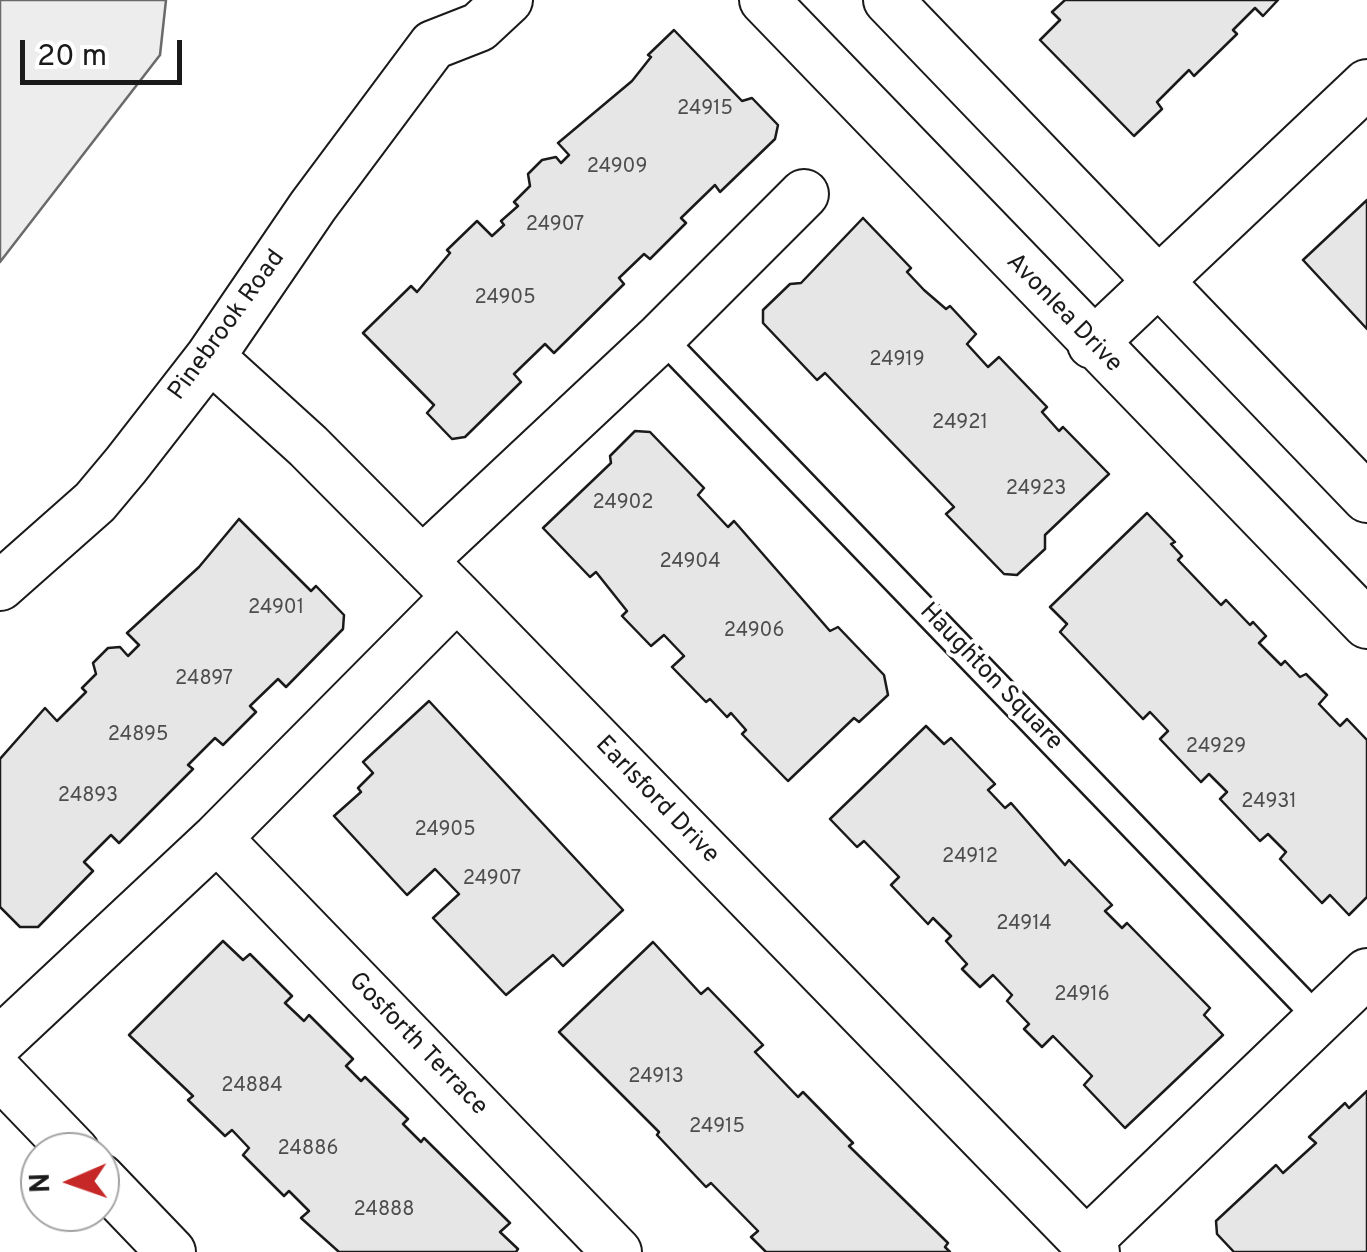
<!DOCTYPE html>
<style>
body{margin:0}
#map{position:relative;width:1367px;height:1252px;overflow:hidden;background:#fff;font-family:Overpass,sans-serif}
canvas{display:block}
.north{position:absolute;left:20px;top:1132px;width:100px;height:100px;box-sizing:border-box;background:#fff;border:2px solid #a3a3a3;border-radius:50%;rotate:268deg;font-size:28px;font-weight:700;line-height:40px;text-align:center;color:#1a1a1a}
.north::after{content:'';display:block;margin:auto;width:35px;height:45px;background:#c62828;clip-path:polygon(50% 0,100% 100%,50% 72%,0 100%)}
.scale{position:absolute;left:20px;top:40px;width:162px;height:45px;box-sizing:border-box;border:5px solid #1a1a1a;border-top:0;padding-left:12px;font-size:30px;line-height:35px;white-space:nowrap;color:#1a1a1a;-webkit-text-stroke:8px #fff;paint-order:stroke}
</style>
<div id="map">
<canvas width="1367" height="1252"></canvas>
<div class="north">N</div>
<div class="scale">20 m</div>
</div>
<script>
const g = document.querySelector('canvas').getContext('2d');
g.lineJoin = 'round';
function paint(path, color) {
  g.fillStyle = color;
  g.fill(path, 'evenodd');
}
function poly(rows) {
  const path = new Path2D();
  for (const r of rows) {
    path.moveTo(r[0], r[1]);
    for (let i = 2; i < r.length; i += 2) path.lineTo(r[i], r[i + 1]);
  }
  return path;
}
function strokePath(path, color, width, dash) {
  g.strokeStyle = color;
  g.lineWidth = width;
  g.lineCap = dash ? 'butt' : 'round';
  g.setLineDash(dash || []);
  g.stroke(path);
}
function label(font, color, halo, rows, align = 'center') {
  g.font = font + ' Overpass,sans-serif';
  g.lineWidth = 8;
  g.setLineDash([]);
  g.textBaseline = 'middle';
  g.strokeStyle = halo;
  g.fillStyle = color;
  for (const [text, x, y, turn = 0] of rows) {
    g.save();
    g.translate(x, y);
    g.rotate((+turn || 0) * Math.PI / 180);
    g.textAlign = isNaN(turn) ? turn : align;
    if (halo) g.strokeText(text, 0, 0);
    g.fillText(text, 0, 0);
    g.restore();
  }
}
const green = poly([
 [0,0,166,0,160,55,0,262,0,0]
]);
paint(green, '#ededed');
strokePath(green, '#6a6a6a', 2.5);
const building = poly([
 [1065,0,1278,0,1263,16,1255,8,1233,30,1237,34,1194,76,1189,70,1157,102,1162,109,1134,136,1040,40,1060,20,1052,12,1065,0],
 [674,30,742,101,752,98,778,125,775,139,720,192,715,185,681,218,686,223,650,259,644,254,619,278,624,284,554,353,545,344,514,374,521,382,465,437,452,439,427,413,434,405,363,333,411,286,417,292,450,253,447,250,477,221,492,236,504,225,501,221,518,206,514,202,530,186,528,174,542,160,556,157,561,163,569,155,558,143,632,81,651,57,648,55,674,30],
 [1367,200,1367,329,1303,260,1367,200],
 [863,218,911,268,907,272,924,290,946,309,950,306,976,334,967,344,988,367,999,357,1047,407,1042,412,1059,431,1063,427,1109,474,1045,535,1045,549,1017,575,1004,574,946,514,954,507,825,373,817,380,763,323,763,310,790,284,801,283,863,218],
 [635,431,650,432,704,488,698,495,728,527,734,521,830,631,838,627,884,675,888,695,859,722,854,718,788,781,742,734,746,730,731,713,727,717,710,699,706,702,672,667,684,656,664,635,651,646,622,616,627,611,596,572,590,577,543,528,611,463,610,456,635,431],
 [1147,513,1175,542,1171,544,1182,556,1178,560,1221,605,1226,600,1250,625,1253,622,1266,636,1259,643,1281,665,1285,661,1300,677,1306,674,1327,695,1319,704,1340,726,1347,719,1367,740,1367,897,1349,915,1330,895,1322,903,1280,859,1286,852,1268,834,1260,841,1220,799,1227,792,1209,774,1201,782,1160,739,1168,731,1150,712,1143,719,1060,632,1067,624,1050,607,1147,513],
 [239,519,311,591,316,586,344,615,343,629,286,687,278,679,250,706,256,712,223,745,215,738,188,765,193,769,119,843,111,835,84,862,93,871,38,927,20,927,0,907,0,759,45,708,57,721,86,692,82,688,96,674,93,663,108,648,120,647,128,656,139,645,127,633,199,567,239,519],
 [429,701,623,910,563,966,553,955,506,995,433,918,459,894,435,869,407,895,334,816,361,792,358,788,373,773,363,762,429,701],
 [926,726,944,744,951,738,995,784,988,790,1005,808,1011,803,1065,865,1069,860,1112,905,1105,911,1122,928,1127,923,1210,1008,1204,1015,1223,1035,1125,1128,1084,1085,1092,1076,1053,1036,1042,1047,1024,1029,1029,1024,1007,1001,1012,995,993,975,980,987,962,969,967,964,946,941,951,936,933,918,928,924,891,885,899,877,864,841,857,847,830,819,926,726],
 [223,941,243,960,250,954,292,996,285,1003,304,1021,309,1015,353,1059,346,1066,361,1081,365,1077,408,1119,403,1124,421,1142,424,1138,510,1223,500,1232,518,1249,516,1252,339,1252,301,1218,309,1211,289,1191,284,1196,243,1155,249,1148,232,1130,225,1136,188,1100,193,1096,129,1035,223,941],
 [653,942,701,994,708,988,763,1045,755,1052,798,1097,803,1092,853,1143,849,1146,948,1243,945,1247,950,1252,766,1252,751,1237,758,1231,711,1183,706,1187,657,1135,659,1132,559,1032,653,942],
 [1367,1091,1367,1252,1234,1252,1217,1234,1216,1221,1276,1165,1283,1173,1316,1143,1309,1137,1345,1103,1349,1108,1367,1091]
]);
paint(building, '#e6e6e6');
strokePath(building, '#1a1a1a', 2.5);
const service = poly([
 [661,337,1319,1019]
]);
const minor = poly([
 [764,0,1367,624],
 [888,0,1367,498],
 [1092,344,1367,84],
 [210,357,308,446,457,596,1095,1252],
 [422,561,661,337,804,194],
 [0,586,95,502,126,465,210,357,313,206,433,45,479,27,508,0],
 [217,838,617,1252],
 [0,1041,217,838,457,596],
 [0,1074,75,1152],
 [100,1178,171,1252],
 [1086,1243,1367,973]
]);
strokePath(service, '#1a1a1a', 30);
strokePath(minor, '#1a1a1a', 52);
strokePath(service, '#fff', 25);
strokePath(minor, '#fff', 48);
label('20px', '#4d4d4d', null, [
 ["24915",705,110],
 ["24909",617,168],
 ["24907",555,226],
 ["24905",505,299],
 ["24919",897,361],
 ["24921",960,424],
 ["24923",1036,490],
 ["24902",623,504],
 ["24904",690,563],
 ["24901",276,609],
 ["24906",754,632],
 ["24897",204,680],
 ["24895",138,736],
 ["24929",1216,748],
 ["24893",88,797],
 ["24931",1269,803],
 ["24905",445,831],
 ["24912",970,858],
 ["24907",492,880],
 ["24914",1024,925],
 ["24916",1082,996],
 ["24913",656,1078],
 ["24884",252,1087],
 ["24915",717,1128],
 ["24886",308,1150],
 ["24888",384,1211]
]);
label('25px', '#1a1a1a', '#fff', [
 ["Avonlea Drive",1063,314,46],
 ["Pinebrook Road",228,326,-54],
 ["Haughton Square",990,678,46],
 ["Earlsford Drive",656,801,46],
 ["Gosforth Terrace",417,1045,46]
]);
</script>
